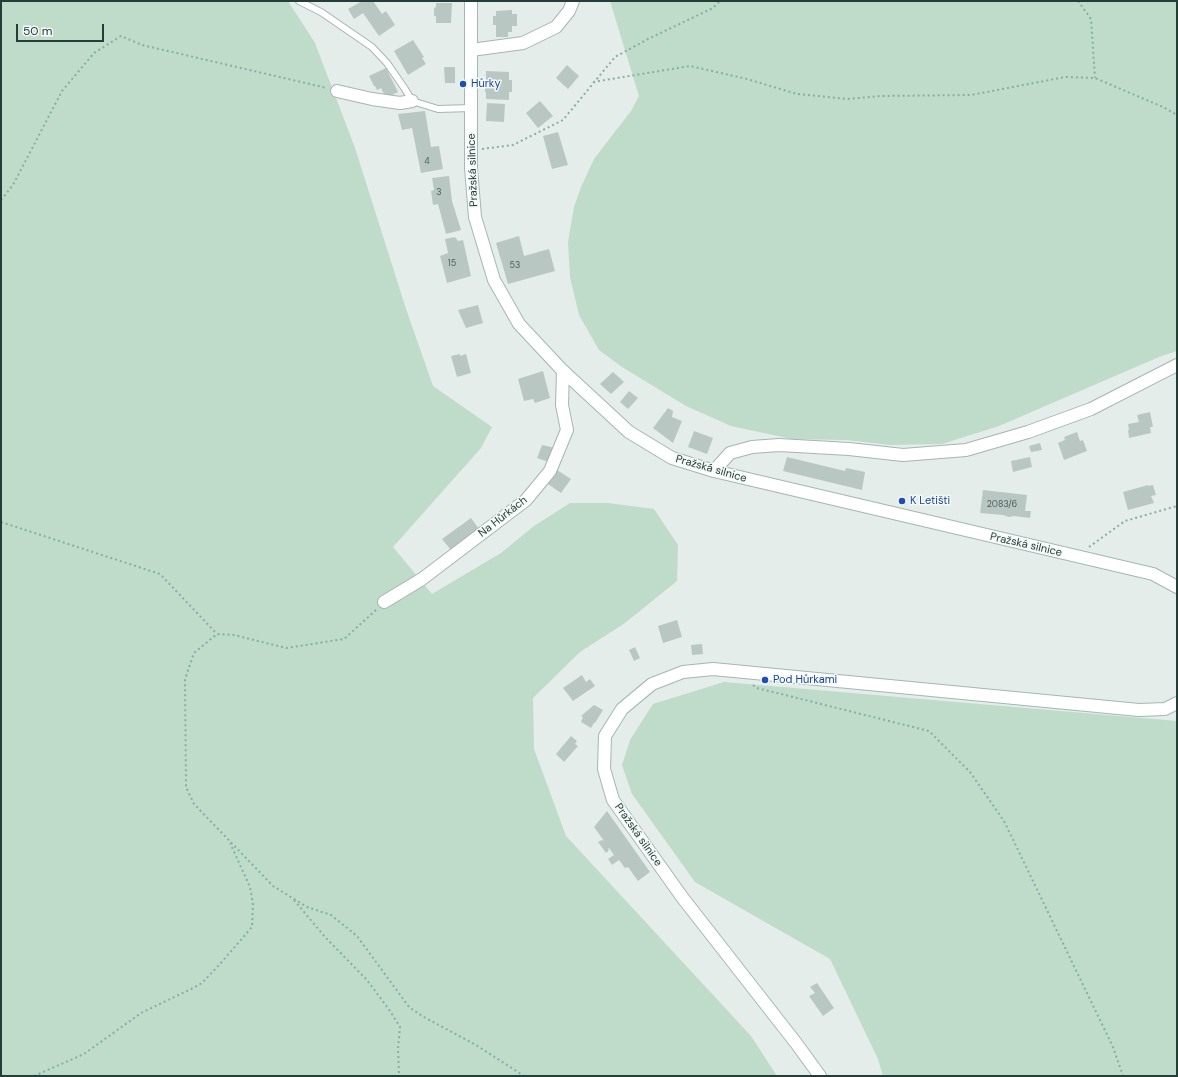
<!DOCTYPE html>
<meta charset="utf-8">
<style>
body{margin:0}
#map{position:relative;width:1178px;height:1077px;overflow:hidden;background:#e4ede9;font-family:"DM Sans",sans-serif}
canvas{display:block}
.frame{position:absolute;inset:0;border:2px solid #243d38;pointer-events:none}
.scale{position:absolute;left:16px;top:24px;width:88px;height:18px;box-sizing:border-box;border:2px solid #243d38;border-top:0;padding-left:5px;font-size:12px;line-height:14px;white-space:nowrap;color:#243d38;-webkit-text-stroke:3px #f4f9f7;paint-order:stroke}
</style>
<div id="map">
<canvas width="1178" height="1077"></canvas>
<div class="frame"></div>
<div class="scale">50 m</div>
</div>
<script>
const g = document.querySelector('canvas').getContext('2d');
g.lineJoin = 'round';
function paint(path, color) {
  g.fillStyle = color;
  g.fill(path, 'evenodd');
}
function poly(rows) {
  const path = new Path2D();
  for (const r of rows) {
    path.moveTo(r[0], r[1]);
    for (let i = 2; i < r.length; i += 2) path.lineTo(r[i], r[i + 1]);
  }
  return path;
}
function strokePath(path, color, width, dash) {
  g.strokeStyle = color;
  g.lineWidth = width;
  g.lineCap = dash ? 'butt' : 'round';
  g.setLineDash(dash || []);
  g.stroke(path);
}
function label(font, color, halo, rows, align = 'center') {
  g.font = font + ' "DM Sans",sans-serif';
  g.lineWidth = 3;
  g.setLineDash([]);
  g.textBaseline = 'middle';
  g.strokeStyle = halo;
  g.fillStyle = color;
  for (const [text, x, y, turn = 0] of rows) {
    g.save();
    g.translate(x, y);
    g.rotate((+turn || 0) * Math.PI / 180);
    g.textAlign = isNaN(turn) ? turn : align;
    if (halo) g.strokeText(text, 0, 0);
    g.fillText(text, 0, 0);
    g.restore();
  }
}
paint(poly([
 [1,1,288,1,315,43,355,148,406,309,433,386,492,427,481,448,393,547,432,594,501,553,534,526,570,503,608,503,654,509,678,545,677,581,625,623,580,652,533,698,534,749,566,836,751,1036,777,1076,1,1076],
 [610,1,1177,1,1177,351,1159,357,999,426,942,444,890,445,846,440,792,439,731,426,686,406,622,367,599,350,579,315,570,277,568,242,574,207,581,187,594,159,631,111,639,96],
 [724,682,1177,721,1177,1076,883,1076,878,1059,830,959,695,882,632,794,622,765,630,740,653,704]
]), '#bedcc9');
paint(poly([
 [362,1,373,1,382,14,386,11,395,25,379,36,363,13,354,19,348,9],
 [436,3,452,3,451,23,436,23,436,16,434,16,434,8,436,7],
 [512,10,512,14,517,14,517,26,512,26,512,32,508,32,508,37,496,37,496,25,493,25,493,16,496,16,496,11],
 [413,40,424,57,422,58,426,64,408,75,394,51],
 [567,65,579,76,568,89,556,78],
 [444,67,455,67,455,83,445,83],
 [386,68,398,92,386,98,381,88,377,90,375,86,374,86,369,76],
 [486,71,509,72,509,80,512,80,512,92,509,92,509,100,486,99,486,92,485,92,485,80,486,80],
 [540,101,553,116,538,128,526,113],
 [487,103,505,104,504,122,486,121],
 [425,111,431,147,439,146,443,169,421,173,412,128,402,130,398,114],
 [558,132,568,165,552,169,543,136],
 [449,176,452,201,461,230,446,234,438,204,433,205,431,191,434,190,432,178],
 [519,236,524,256,549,249,555,271,508,284,496,243],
 [455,237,458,241,463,240,471,276,447,283,440,256,448,253,445,239],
 [478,305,483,323,466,328,458,310],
 [460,354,460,356,466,354,471,373,457,377,451,356],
 [543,371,550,398,535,403,533,399,524,401,518,379],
 [613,372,624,382,611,394,600,384],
 [629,391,638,398,628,409,620,402],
 [668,408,673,411,672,417,682,421,673,443,653,428],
 [1150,412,1153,427,1150,427,1151,433,1129,438,1128,430,1129,430,1128,424,1139,422,1137,415],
 [694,431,713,438,707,454,688,447],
 [1077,432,1080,441,1083,440,1087,451,1064,460,1058,443,1065,440,1064,437],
 [1040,443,1042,450,1031,452,1029,446],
 [542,445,555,448,549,462,537,458],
 [787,457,845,471,846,468,865,472,862,490,783,471],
 [1030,457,1032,467,1013,472,1011,461],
 [557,470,571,479,561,493,548,484],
 [1148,485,1148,486,1153,485,1156,495,1151,496,1154,503,1128,510,1123,492],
 [983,490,1027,495,1025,511,1031,511,1030,518,1014,516,1009,517,1003,515,980,513],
 [471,518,479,529,451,550,442,539],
 [677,620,682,637,663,643,658,626],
 [702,644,703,654,692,655,691,645],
 [635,647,640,658,634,661,629,650],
 [582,675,586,682,590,679,595,686,573,701,563,688],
 [594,705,603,710,595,723,594,723,591,728,581,722,583,717,581,716],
 [571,736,577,741,575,744,578,746,564,762,556,754],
 [607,811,650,872,638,881,628,867,625,868,619,860,612,865,608,859,614,855,609,848,608,849,609,850,606,853,598,842,602,840,604,841,594,827],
 [817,983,834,1008,823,1016,809,996,815,993,810,987]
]), '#b9c7c3');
const lane = poly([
 [299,1,321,12,372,47,387,63,405,89,412,101,438,109,472,108]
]);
const street = poly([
 [471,50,523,43,556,27,569,11,573,1],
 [337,91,372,99,400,103,412,101],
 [714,471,730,453,752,447,779,445,849,449,903,455,966,450,1028,432,1091,409,1177,365],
 [384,602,422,579,526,500,550,471,567,430,562,405,563,371]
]);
const secondary = poly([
 [471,1,471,168,475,217,494,280,519,324,563,371,629,432,672,458,714,471,1153,574,1177,587],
 [820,1076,796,1043,682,897,613,800,604,769,605,736,622,709,652,684,683,672,713,669,1139,710,1165,709,1177,703]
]);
strokePath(lane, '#a7b5b0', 8);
strokePath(street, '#a7b5b0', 14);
strokePath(secondary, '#a3b8b2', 14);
strokePath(poly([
 [1078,1,1091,19,1095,78],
 [593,82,690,66,747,79,797,94,848,99,880,96,971,95,1065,77,1095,78,1163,107,1177,115],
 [482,149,513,145,563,120,615,57,648,39,713,8,720,1],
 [1,200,13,185,62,91,94,53,121,36,142,45,327,88],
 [1,522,160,574,217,634],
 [1089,547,1125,521,1177,506],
 [376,610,344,639,286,648,234,635,217,634,194,653,185,679,186,787,194,804,273,886,307,907,331,915,357,936,409,1007,422,1016,476,1045,524,1076],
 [753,685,757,688,929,731,970,772,1004,821,1113,1047,1123,1076],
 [294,900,325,937,367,980,390,1011,400,1027,398,1048,399,1076],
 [34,1076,84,1054,141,1013,191,989,202,983,220,964,252,927,253,904,250,887,230,843]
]), '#86aea5', 2, [2, 3]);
strokePath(lane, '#fff', 6);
strokePath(street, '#fff', 12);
strokePath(secondary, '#fff', 12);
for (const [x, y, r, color] of [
 [463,84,4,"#1a4fb4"],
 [902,501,4,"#1a4fb4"],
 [765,680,4,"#1a4fb4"]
]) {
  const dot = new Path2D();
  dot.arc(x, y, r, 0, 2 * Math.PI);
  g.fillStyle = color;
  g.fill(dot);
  strokePath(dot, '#f4f9f7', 1.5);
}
label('9px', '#49605b', null, [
 ["4",427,162],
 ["3",439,193],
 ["15",452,264],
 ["53",515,266],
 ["2083/6",1002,505]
]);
label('11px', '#164399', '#f4f9f7', [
 ["Hůrky",471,84],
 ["K Letišti",910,501],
 ["Pod Hůrkami",773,680]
], 'left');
label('11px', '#243d38', '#f4f9f7', [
 ["Pražská silnice",473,170,-92],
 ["Pražská silnice",711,469,16],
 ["Na Hůrkách",503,517,-38],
 ["Pražská silnice",1026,545,13],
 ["Pražská silnice",638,835,55]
]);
</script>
